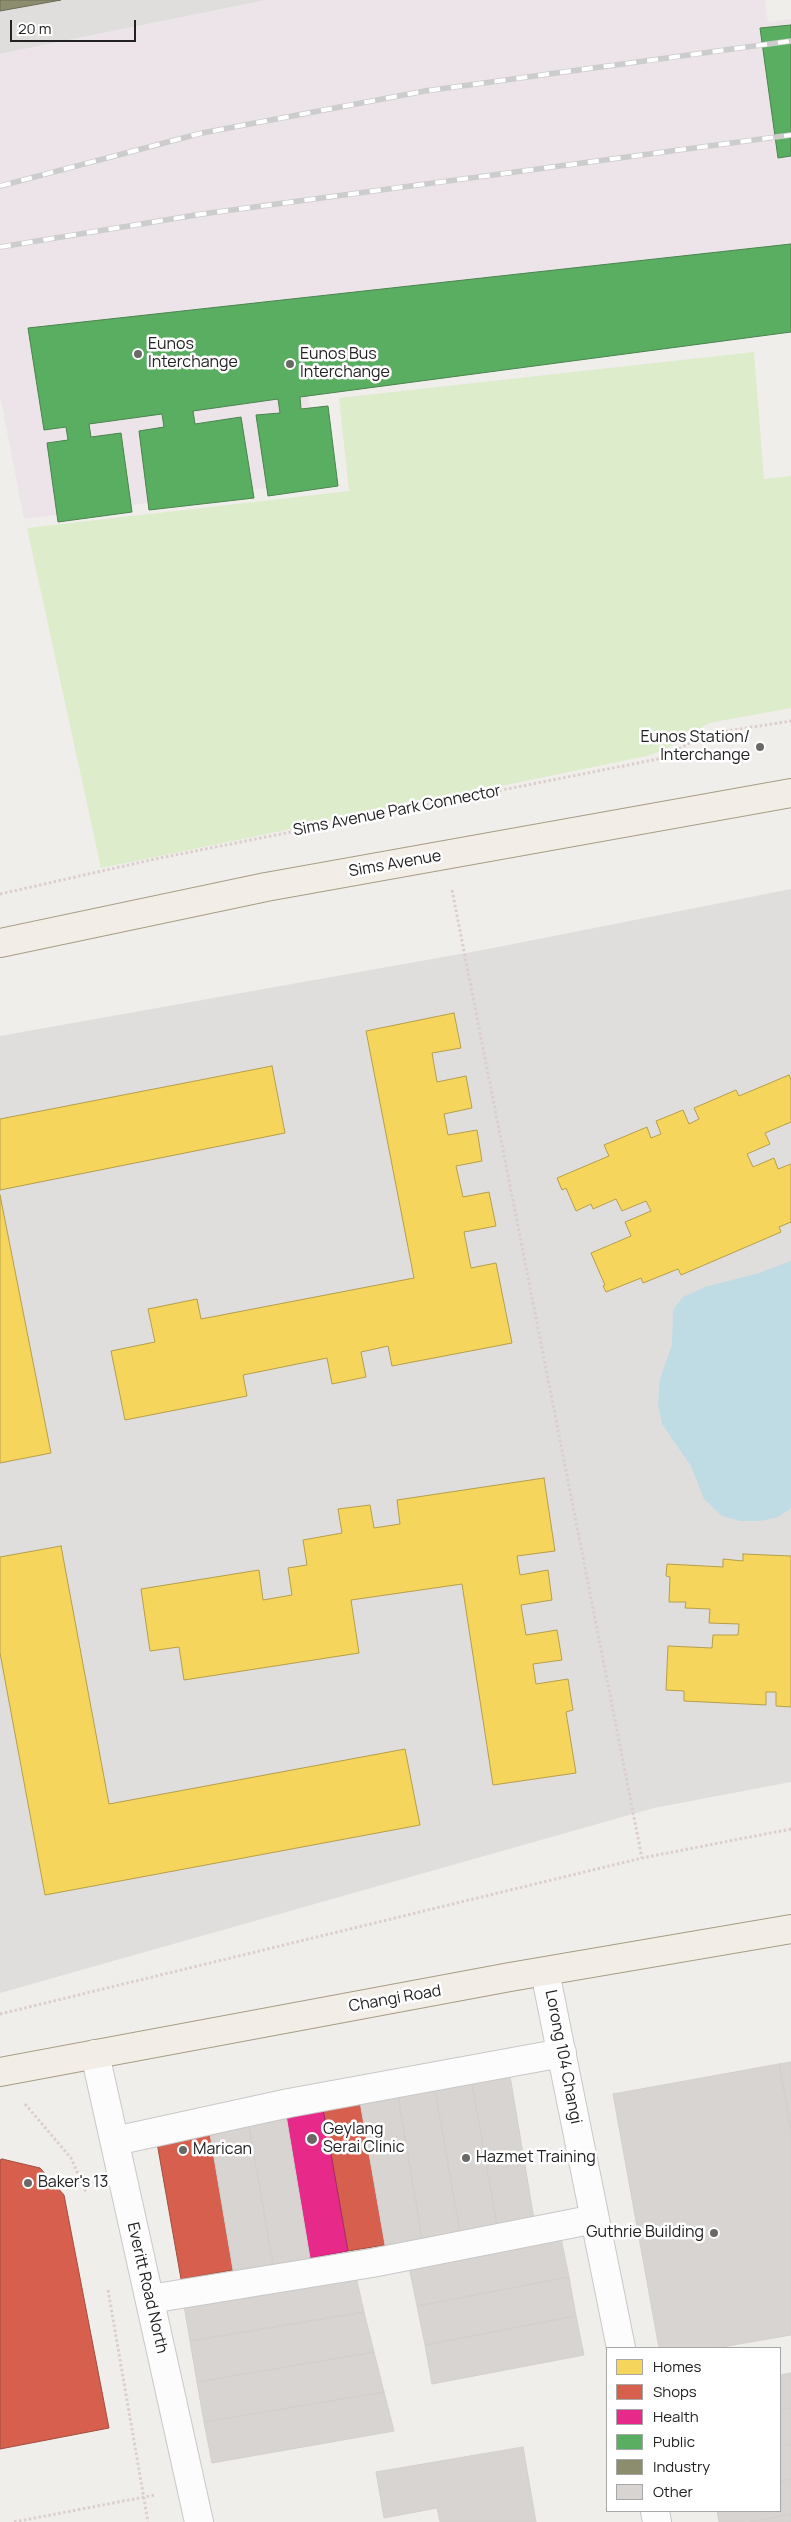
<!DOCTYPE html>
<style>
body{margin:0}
#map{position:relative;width:791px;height:2522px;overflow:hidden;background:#f0eeeb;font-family:Manrope,sans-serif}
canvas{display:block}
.legend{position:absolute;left:606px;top:2347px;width:175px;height:165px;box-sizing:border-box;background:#fff;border:1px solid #a7a7a7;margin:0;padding:6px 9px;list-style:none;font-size:15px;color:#222}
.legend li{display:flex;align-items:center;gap:10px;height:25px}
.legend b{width:25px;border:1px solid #a7a7a7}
.scale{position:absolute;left:10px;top:20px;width:126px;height:22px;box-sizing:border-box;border:2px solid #222;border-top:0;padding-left:6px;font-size:15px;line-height:18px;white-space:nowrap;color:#222;-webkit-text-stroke:4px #fff;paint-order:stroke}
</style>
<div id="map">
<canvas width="791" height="2522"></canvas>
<ul class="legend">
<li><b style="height:14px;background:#f6d55c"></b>Homes</li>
<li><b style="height:14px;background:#d6604d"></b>Shops</li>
<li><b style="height:14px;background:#e7298a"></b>Health</li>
<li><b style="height:14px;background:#5aae61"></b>Public</li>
<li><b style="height:14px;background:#8c8c6e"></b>Industry</li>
<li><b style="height:14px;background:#d7d4d2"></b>Other</li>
</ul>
<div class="scale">20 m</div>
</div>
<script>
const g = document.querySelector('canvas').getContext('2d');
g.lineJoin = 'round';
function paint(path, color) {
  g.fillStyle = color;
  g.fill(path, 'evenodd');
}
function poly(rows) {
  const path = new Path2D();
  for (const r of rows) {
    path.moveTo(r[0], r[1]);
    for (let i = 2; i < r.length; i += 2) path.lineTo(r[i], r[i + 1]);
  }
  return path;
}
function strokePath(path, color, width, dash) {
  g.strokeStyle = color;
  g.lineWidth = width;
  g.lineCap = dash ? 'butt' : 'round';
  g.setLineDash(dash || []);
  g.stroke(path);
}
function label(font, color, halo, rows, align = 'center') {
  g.font = font + ' Manrope,sans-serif';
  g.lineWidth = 5;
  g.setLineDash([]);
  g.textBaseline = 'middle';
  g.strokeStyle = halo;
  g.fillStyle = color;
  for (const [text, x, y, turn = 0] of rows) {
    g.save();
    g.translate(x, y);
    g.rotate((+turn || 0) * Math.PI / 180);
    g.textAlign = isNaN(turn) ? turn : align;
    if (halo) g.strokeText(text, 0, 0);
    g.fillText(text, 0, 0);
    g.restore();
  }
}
paint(poly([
 [0,0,267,0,0,54],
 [791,889,791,1782,654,1808,0,1993,0,1036,488,949]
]), '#dfdedc');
paint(poly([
 [267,0,765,0,768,22,791,19,791,330,308,392,320,481,24,519,0,396,0,54]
]), '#ede4e9');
paint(poly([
 [754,352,764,479,791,476,791,708,709,723,666,749,647,756,101,868,27,528,349,491,339,398]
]), '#ddeccb');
paint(poly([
 [791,1261,791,1508,778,1517,760,1521,740,1521,722,1516,704,1499,691,1466,662,1424,658,1403,660,1379,672,1345,673,1310,683,1297,705,1287,759,1273]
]), '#bfdbe3');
const homes = poly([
 [454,1013,461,1048,432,1053,437,1082,466,1076,472,1108,444,1114,448,1135,477,1130,482,1161,456,1166,463,1197,489,1192,496,1226,464,1232,471,1268,496,1263,512,1343,392,1366,388,1346,361,1352,366,1377,332,1384,327,1358,243,1375,247,1396,125,1420,111,1351,155,1342,148,1309,197,1299,201,1319,414,1278,366,1031,454,1013],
 [272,1066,285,1133,0,1190,0,1119,272,1066],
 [789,1075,791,1080,791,1122,765,1133,770,1144,747,1154,753,1167,774,1158,778,1169,791,1164,791,1222,779,1227,781,1232,681,1275,678,1269,643,1283,641,1278,606,1292,603,1286,605,1285,591,1253,631,1236,625,1222,651,1211,646,1201,622,1211,616,1199,593,1209,591,1204,576,1211,566,1188,562,1190,557,1178,609,1156,604,1145,647,1127,651,1138,661,1134,656,1121,683,1110,689,1124,699,1119,694,1108,736,1090,739,1096,789,1075],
 [0,1195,51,1453,0,1463,0,1195],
 [544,1478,555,1551,517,1556,520,1575,548,1570,552,1600,521,1605,526,1635,557,1630,562,1660,533,1664,536,1684,568,1679,573,1710,566,1712,576,1773,493,1785,462,1584,351,1600,359,1653,184,1680,179,1647,150,1651,141,1589,259,1570,263,1600,292,1595,288,1568,307,1565,303,1540,342,1533,338,1509,370,1505,374,1528,400,1524,397,1500,544,1478],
 [61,1546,109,1804,405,1749,420,1825,45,1895,0,1653,0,1557,61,1546],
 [743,1554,791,1556,791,1707,776,1706,776,1692,766,1692,766,1705,684,1701,684,1691,666,1690,668,1646,712,1648,713,1635,738,1635,739,1624,709,1623,710,1609,685,1608,686,1602,669,1602,670,1577,666,1576,667,1564,723,1567,723,1559,743,1561,743,1554]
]);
paint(homes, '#f6d55c');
strokePath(homes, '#b69f4b', 1);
const shops = poly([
 [360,2102,385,2245,348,2251,323,2109,360,2102],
 [209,2128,233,2270,181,2279,156,2137,209,2128],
 [2,2159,40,2168,64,2195,109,2428,0,2449,0,2160,2,2159]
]);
paint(shops, '#d6604d');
strokePath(shops, '#a04d40', 1);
const health = poly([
 [323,2109,348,2251,310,2258,286,2115,323,2109]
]);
paint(health, '#e7298a');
strokePath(health, '#ac276b', 1);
const public = poly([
 [791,25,791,156,778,158,760,28,791,25],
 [791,244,791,332,300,397,301,409,328,406,338,486,268,496,256,415,280,413,278,399,193,411,195,424,241,417,254,498,149,510,139,431,164,427,162,414,89,424,91,437,121,433,132,512,58,522,47,443,68,440,66,427,44,430,28,328,791,244]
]);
paint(public, '#5aae61');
strokePath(public, '#49844e', 1);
const industry = poly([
 [0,0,61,0,0,11,0,0]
]);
paint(industry, '#8c8c6e');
strokePath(industry, '#6c6c57', 1);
const building = poly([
 [791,2062,791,2130,779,2064,791,2062],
 [779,2064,791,2130,791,2335,716,2348,659,2348,613,2094,779,2064],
 [510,2076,534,2219,497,2226,472,2083,510,2076],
 [472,2083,497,2226,460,2232,435,2090,472,2083],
 [435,2090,460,2232,422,2238,398,2096,435,2090],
 [398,2096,422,2238,385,2245,360,2102,398,2096],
 [286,2115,310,2258,273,2264,248,2121,286,2115],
 [248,2121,273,2264,233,2270,209,2128,248,2121],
 [561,2238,569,2277,417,2306,409,2267,561,2238],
 [355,2272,364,2312,190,2341,183,2300,355,2272],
 [569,2277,576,2316,425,2345,417,2306,569,2277],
 [364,2312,374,2352,197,2382,190,2341,364,2312],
 [576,2316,584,2355,432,2384,425,2345,576,2316],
 [374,2352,384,2392,204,2422,197,2382,374,2352],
 [791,2373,791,2408,780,2410,780,2375,791,2373],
 [384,2392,394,2431,212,2463,204,2422,384,2392],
 [791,2408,791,2444,780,2446,780,2410,791,2408],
 [791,2444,791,2479,780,2481,780,2446,791,2444],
 [523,2447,536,2522,440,2522,437,2508,384,2518,376,2472,523,2447],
 [791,2479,791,2514,749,2522,719,2522,717,2511,780,2511,780,2481,791,2479],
 [791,2514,791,2522,749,2522,791,2514]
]);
paint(building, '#d7d4d2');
strokePath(building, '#d3d0cc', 1);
const minor = poly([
 [545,1972,621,2348],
 [95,2054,199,2522],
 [115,2141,289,2103,562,2053],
 [150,2299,372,2263,595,2219],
 [655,2511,657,2522]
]);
const primary = poly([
 [0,943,266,887,791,793],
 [0,2072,510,1977,791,1929]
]);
strokePath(minor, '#c9c8c7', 30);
strokePath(primary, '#a79c86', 30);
strokePath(poly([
 [452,890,642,1858],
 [0,894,155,859,658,759,708,734,791,721],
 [0,2014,642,1858,791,1829],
 [25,2104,71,2158,86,2192],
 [108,2290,148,2522],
 [14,2522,155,2495]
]), '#dccecd', 3, [2.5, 2.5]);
strokePath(minor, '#fdfcfc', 28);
strokePath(primary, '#f3ede7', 28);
const rail = poly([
 [0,186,202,133,425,91,791,41],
 [0,247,202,214,791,135]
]);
strokePath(rail, '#ccc', 5.5);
strokePath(rail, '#fff', 4, [11]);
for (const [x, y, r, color] of [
 [138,354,5,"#6a6968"],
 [290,364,5,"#6a6968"],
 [760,747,5,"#6a6968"],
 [312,2139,6,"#6a6968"],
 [183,2150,5,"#6a6968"],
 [466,2158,5,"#6a6968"],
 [28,2183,5,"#6a6968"],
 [714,2233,5,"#6a6968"]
]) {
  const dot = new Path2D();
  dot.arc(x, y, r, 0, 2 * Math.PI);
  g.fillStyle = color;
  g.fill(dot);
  strokePath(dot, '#fff', 2);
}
label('16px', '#222', '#fff', [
 ["Eunos",148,345],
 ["Interchange",148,363],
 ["Eunos Bus",300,355],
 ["Interchange",300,373],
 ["Eunos Station/",750,738,"right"],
 ["Interchange",750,756,"right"],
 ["Geylang",323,2130],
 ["Serai Clinic",323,2148],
 ["Marican",193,2150],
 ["Hazmet Training",476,2158],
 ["Baker's 13",38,2183],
 ["Guthrie Building",704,2233,"right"]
], 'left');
label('16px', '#222', '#fff', [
 ["Sims Avenue Park Connector",397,811,-11],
 ["Sims Avenue",395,864,-10],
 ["Changi Road",395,1999,-10],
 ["Lorong 104 Changi",563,2057,79],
 ["Everitt Road North",147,2288,77]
]);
</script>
